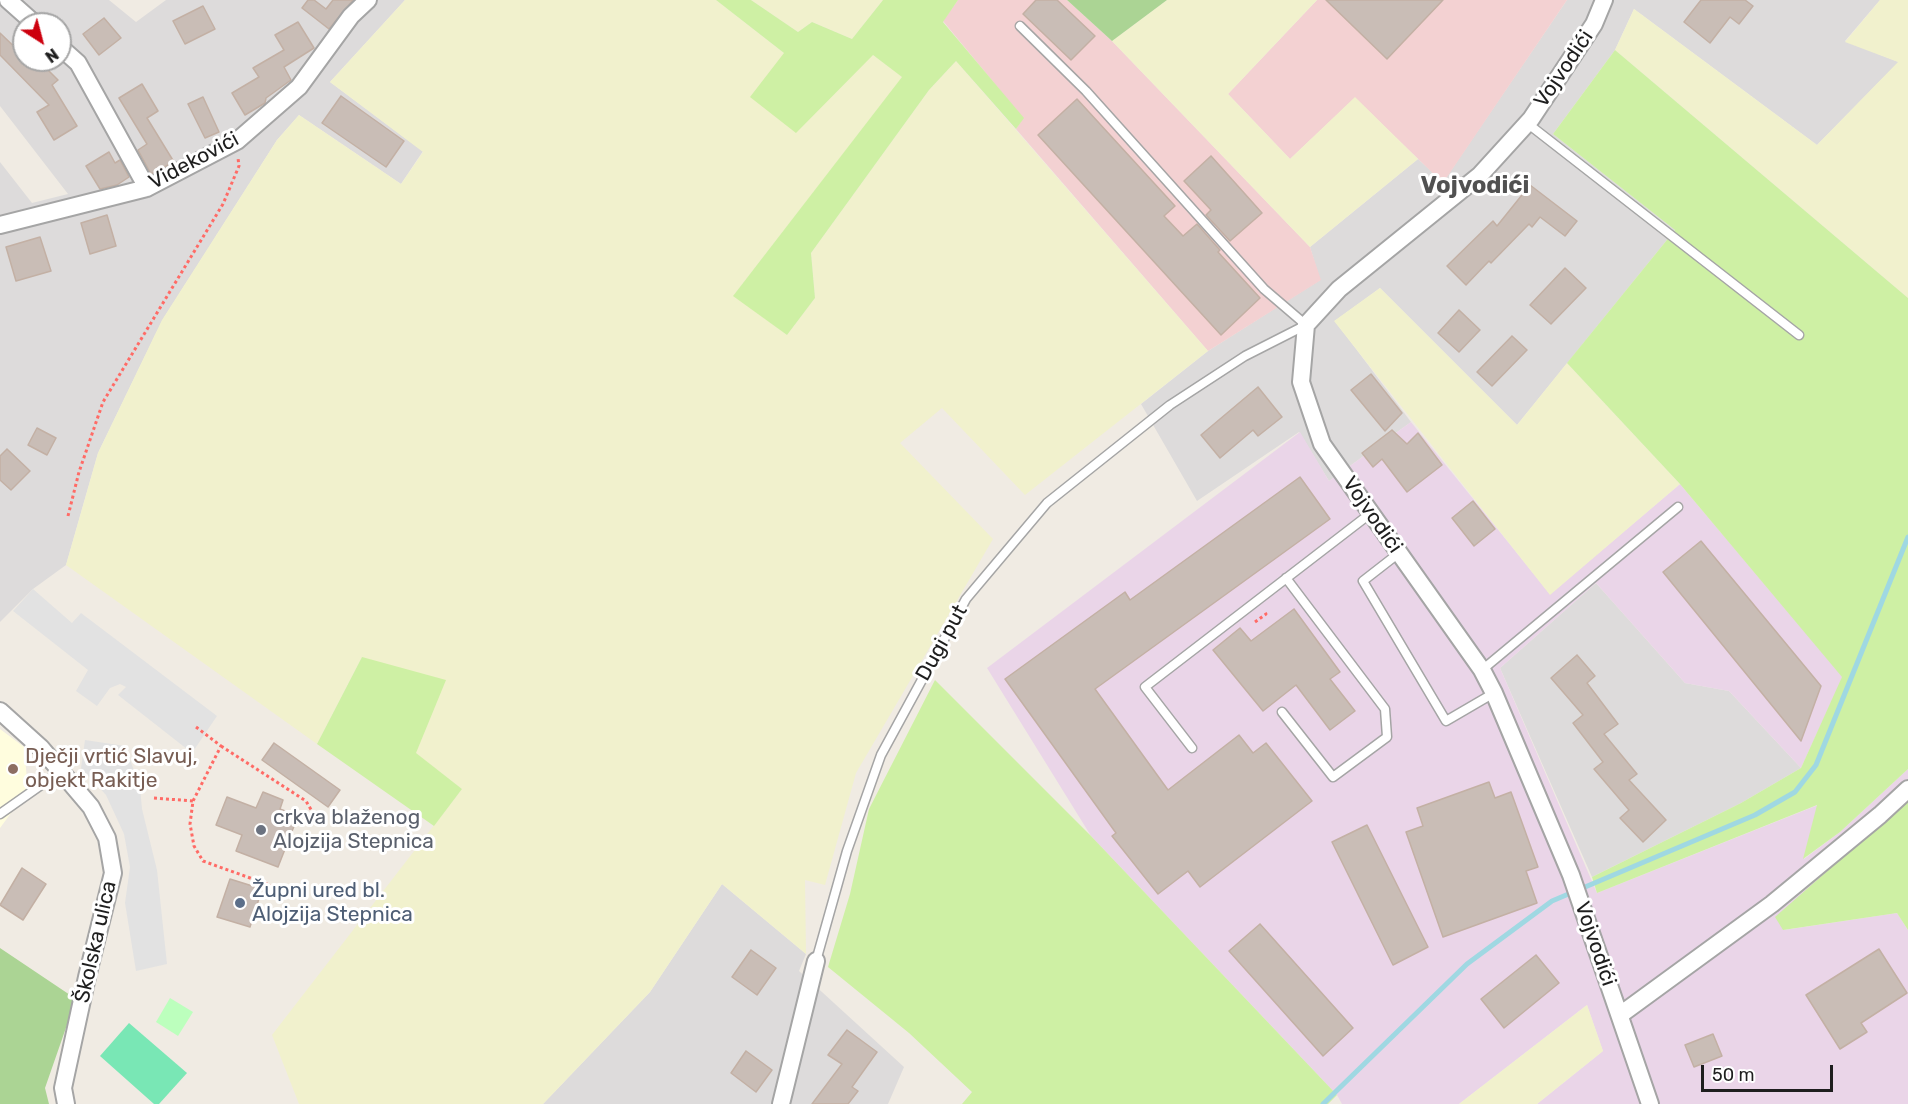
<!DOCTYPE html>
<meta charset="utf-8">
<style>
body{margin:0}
#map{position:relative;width:1908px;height:1104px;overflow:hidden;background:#f0ebe3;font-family:Rubik,sans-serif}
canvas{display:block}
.north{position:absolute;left:12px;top:12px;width:60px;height:60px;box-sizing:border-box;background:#fff;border:2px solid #a5a5a5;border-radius:50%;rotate:144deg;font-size:16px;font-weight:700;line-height:24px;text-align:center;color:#1e1e1e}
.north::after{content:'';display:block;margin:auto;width:21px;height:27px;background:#cd000e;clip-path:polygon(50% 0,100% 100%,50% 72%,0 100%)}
.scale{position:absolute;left:1701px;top:1065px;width:132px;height:27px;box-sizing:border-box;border:3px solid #1e1e1e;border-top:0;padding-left:8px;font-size:18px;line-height:21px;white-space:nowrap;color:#1e1e1e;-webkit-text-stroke:4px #fff;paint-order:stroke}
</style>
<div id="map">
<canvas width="1908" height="1104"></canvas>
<div class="north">N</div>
<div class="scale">50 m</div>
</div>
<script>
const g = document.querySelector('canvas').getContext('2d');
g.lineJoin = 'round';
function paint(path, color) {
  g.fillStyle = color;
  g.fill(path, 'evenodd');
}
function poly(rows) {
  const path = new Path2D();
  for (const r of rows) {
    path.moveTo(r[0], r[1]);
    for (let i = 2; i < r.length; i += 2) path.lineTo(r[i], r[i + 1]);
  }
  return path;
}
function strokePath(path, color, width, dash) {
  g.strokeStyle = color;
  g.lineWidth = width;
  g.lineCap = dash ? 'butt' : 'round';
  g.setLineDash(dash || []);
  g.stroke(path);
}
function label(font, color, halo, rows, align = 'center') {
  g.font = font + ' Rubik,sans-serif';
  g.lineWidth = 6;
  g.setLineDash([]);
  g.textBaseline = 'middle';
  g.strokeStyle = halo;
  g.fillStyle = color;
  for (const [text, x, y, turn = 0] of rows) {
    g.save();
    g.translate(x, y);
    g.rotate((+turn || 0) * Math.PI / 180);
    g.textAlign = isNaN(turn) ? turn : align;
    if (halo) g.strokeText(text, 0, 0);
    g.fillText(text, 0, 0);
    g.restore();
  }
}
paint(poly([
 [0,0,109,0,136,22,166,0,405,0,330,82,423,151,401,184,299,115,277,140,162,321,98,453,66,565,33,589,0,622,0,162,32,203,68,194,0,106],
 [24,24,60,24,60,60,24,60],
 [1567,0,1880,0,1845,41,1899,62,1817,145,1634,9,1615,50,1553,134,1675,230,1517,425,1380,288,1335,321,1411,422,1329,481,1299,432,1197,501,1141,404,1208,351,1320,280,1310,247,1418,159,1443,182],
 [1596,583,1685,683,1729,691,1801,768,1741,803,1592,877,1500,668],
 [722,884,806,954,799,971,904,1067,888,1104,543,1104,650,992]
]), '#dddbdb');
paint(poly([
 [958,0,1067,0,1112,41,1310,247,1321,280,1208,351,1016,129,1023,118,943,21],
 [1317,0,1567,0,1443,183,1355,98,1290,159,1228,94]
]), '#f3d1d2');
paint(poly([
 [1411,422,1550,594,1680,484,1843,677,1801,768,1729,691,1685,683,1596,583,1500,668,1597,893,1818,805,1804,859,1840,832,1908,769,1908,800,1860,843,1784,930,1897,913,1908,930,1908,1104,1537,1104,1603,1051,1587,1005,1459,1104,1342,1104,1337,1095,1091,836,987,668,1300,432,1329,481]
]), '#ead5e8');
paint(poly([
 [0,729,24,747,28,790,0,828]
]), '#fffdde');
paint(poly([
 [405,0,716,0,784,53,873,55,903,77,734,295,787,335,815,298,811,253,929,90,956,61,1208,351,1025,495,942,408,900,443,993,539,856,773,825,885,805,880,806,954,722,884,650,992,543,1104,299,1104,272,1035,462,789,415,753,362,657,317,744,66,565,98,453,162,320,277,140,299,115,401,184,423,152,330,82],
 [751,0,883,0,852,39,812,22,798,32],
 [1167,0,1317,0,1228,94,1290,159,1355,97,1418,159,1310,247,1112,41],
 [1880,0,1908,0,1908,298,1615,50,1634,9,1817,145,1898,62,1845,42],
 [1380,288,1517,425,1567,363,1680,484,1550,595,1334,321],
 [1587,1005,1603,1051,1537,1104,1459,1104]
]), '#f1f1cd');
paint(poly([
 [716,0,751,0,798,32,812,22,852,39,883,0,958,0,943,22,1024,118,1016,129,956,61,929,90,811,253,815,298,787,335,733,296,902,77,873,55,796,133,750,97,784,53],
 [1615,50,1908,298,1908,769,1840,832,1803,859,1817,805,1597,893,1592,877,1741,803,1801,768,1842,677,1680,484,1567,363,1675,230,1553,134],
 [362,657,446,680,416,753,462,789,434,826,317,744],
 [935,680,1091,836,1337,1095,1328,1104,962,1104,972,1092,909,1033,828,967,850,894,869,809],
 [1908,800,1908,930,1897,913,1783,930,1775,917]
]), '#cef0a4');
paint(poly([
 [1067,0,1167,0,1112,41],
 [0,948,76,999,45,1088,49,1104,0,1104]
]), '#abd494');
paint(poly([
 [170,998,193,1012,178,1036,156,1022]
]), '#bcffbd');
paint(poly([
 [129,1023,187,1073,159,1104,154,1104,100,1056]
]), '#79e7b5');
paint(poly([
 [33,589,72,623,81,613,217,716,192,753,118,695,126,687,120,684,110,688,97,706,76,691,88,670,13,611],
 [85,740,125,746,140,787,142,809,157,870,167,964,136,971,125,903,130,867,124,834,106,795,81,768]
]), '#e2e2e2');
strokePath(poly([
 [1323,1104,1467,964,1552,901,1755,815,1795,792,1816,765,1908,537]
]), '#9fd8e2', 5);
const building = poly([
 [308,0,314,0,326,9,333,0,353,0,329,29,302,8,308,0],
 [1036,0,1057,0,1095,36,1071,60,1023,14,1036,0],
 [1326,0,1443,0,1387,59,1326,0],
 [1701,0,1745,0,1753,6,1739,24,1730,17,1710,43,1684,22,1701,0],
 [203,6,215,29,185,44,173,21,203,6],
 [104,18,121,38,99,55,83,34,104,18],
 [298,22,314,48,284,67,291,80,266,98,265,103,245,115,232,93,259,77,253,68,284,50,275,35,298,22],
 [0,33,24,56,24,60,53,60,46,68,58,80,52,85,77,126,54,140,37,112,49,105,0,55,0,33],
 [142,84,158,111,147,118,174,162,151,174,138,150,147,144,119,98,142,84],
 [341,96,404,141,386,167,322,123,341,96],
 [203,97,219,132,205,138,188,104,203,97],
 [1077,99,1175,206,1164,216,1183,236,1197,224,1220,250,1218,252,1260,298,1221,335,1038,135,1077,99],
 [109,152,115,163,120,160,129,177,117,185,100,189,86,166,109,152],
 [1211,156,1262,213,1230,241,1206,215,1211,210,1184,181,1211,156],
 [1530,185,1577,221,1565,236,1540,217,1532,227,1529,224,1491,263,1489,261,1466,285,1447,266,1493,221,1497,226,1530,185],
 [107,215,116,246,90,254,81,223,107,215],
 [40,237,51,271,16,281,6,247,40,237],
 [1565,268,1586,288,1551,324,1530,305,1565,268],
 [1459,310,1480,330,1459,352,1438,333,1459,310],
 [1512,336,1527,350,1492,386,1477,372,1512,336],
 [1371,374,1402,413,1385,431,1351,390,1371,374],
 [1258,387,1282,417,1258,436,1253,430,1220,458,1201,435,1258,387],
 [37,428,56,438,47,455,28,445,37,428],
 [1392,430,1407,444,1418,433,1442,465,1407,492,1382,459,1373,467,1362,453,1392,430],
 [7,449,30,471,11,490,0,480,0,456,7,449],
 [1300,477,1330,519,1095,689,1168,790,1239,735,1253,753,1266,743,1312,801,1200,887,1188,871,1158,894,1112,836,1116,833,1005,679,1125,592,1130,600,1300,477],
 [1473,501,1495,529,1474,546,1452,518,1473,501],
 [1701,541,1821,686,1801,741,1663,572,1701,541],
 [1294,609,1340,672,1330,679,1355,711,1330,730,1296,685,1263,711,1213,650,1240,628,1251,641,1294,609],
 [1577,655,1595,676,1587,683,1618,724,1604,734,1637,774,1629,780,1666,820,1643,842,1620,818,1629,810,1594,769,1603,762,1573,723,1583,715,1551,678,1577,655],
 [274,743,340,790,328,807,262,760,274,743],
 [1489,782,1495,798,1511,792,1538,867,1526,871,1537,903,1443,937,1406,832,1423,826,1417,808,1489,782],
 [263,792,283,800,280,809,298,816,278,867,236,851,242,835,216,825,227,797,256,808,263,792],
 [1367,825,1428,947,1393,965,1332,842,1367,825],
 [22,868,46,884,23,920,0,905,22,868],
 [230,879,262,889,250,927,217,917,230,879],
 [1260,924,1353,1028,1323,1056,1229,951,1260,924],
 [1879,949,1907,993,1861,1023,1867,1032,1840,1049,1806,995,1879,949],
 [751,950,776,968,757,995,732,977,751,950],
 [1536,955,1559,983,1504,1028,1481,999,1536,955],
 [847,1030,877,1052,852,1087,858,1091,848,1104,812,1104,842,1064,828,1055,847,1030],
 [1713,1034,1722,1056,1694,1067,1685,1045,1713,1034],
 [746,1051,772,1070,756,1092,731,1073,746,1051]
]);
paint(building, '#c9bdb6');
strokePath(building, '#c3b0a4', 1.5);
const service = poly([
 [1527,123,1799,335],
 [1399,553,1363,581,1446,721,1494,693],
 [1482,670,1678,507],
 [1282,712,1333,777,1387,737,1385,709,1286,578],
 [1192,748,1145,687,1371,513],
 [0,814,61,771],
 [816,961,847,851,881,755,966,599,1047,503,1170,405,1245,356,1306,325,1264,289,1086,91,1020,26]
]);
const minor = poly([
 [8,0,35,24],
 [1604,0,1594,24,1531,119,1480,175,1339,289,1306,325,1301,382,1322,444,1482,670,1494,693,1571,875,1650,1104],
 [60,47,78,63,147,188],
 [0,225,147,188,237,141,299,87,351,16,368,0],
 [0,711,41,748,91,807,107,838,113,873,87,977,63,1088,66,1104],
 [1620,1015,1772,904,1880,815,1908,789],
 [781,1104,816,961]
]);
strokePath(service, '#a5a5a5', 11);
strokePath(minor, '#a5a5a5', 20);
strokePath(poly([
 [68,516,79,472,103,402,223,204,239,166,238,158],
 [1255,622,1266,614,1264,611],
 [196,727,221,746,193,801,190,824,194,846,203,861,275,887],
 [221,746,306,801,313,813],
 [154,798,193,801]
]), '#ff6b66', 3, [3, 3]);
strokePath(service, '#fff', 8);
strokePath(minor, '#fff', 16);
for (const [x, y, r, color] of [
 [13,769,6,"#8d6e63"],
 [261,830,6,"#6b7280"],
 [240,903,6,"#5c6f8a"]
]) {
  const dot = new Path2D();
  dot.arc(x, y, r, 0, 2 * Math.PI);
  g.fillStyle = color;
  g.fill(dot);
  strokePath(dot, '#fff', 2);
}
label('21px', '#1e1e1e', '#fff', [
 ["Vojvodići",1564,69,-56],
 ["Videkovići",194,161,-28],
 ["Vojvodići",1372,515,55],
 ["Dugi put",942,643,-61],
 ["Školska ulica",96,942,-77],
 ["Vojvodići",1595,944,71]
]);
label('21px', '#785e54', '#fff', [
 ["Dječji vrtić Slavuj,",25,757],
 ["objekt Rakitje",25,781]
], 'left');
label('21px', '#5b616d', '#fff', [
 ["crkva blaženog",273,818],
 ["Alojzija Stepnica",273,842]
], 'left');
label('21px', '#4e5e75', '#fff', [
 ["Župni ured bl.",252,891],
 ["Alojzija Stepnica",252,915]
], 'left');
label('bold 24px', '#515151', '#fff', [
 ["Vojvodići",1475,186]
]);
</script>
